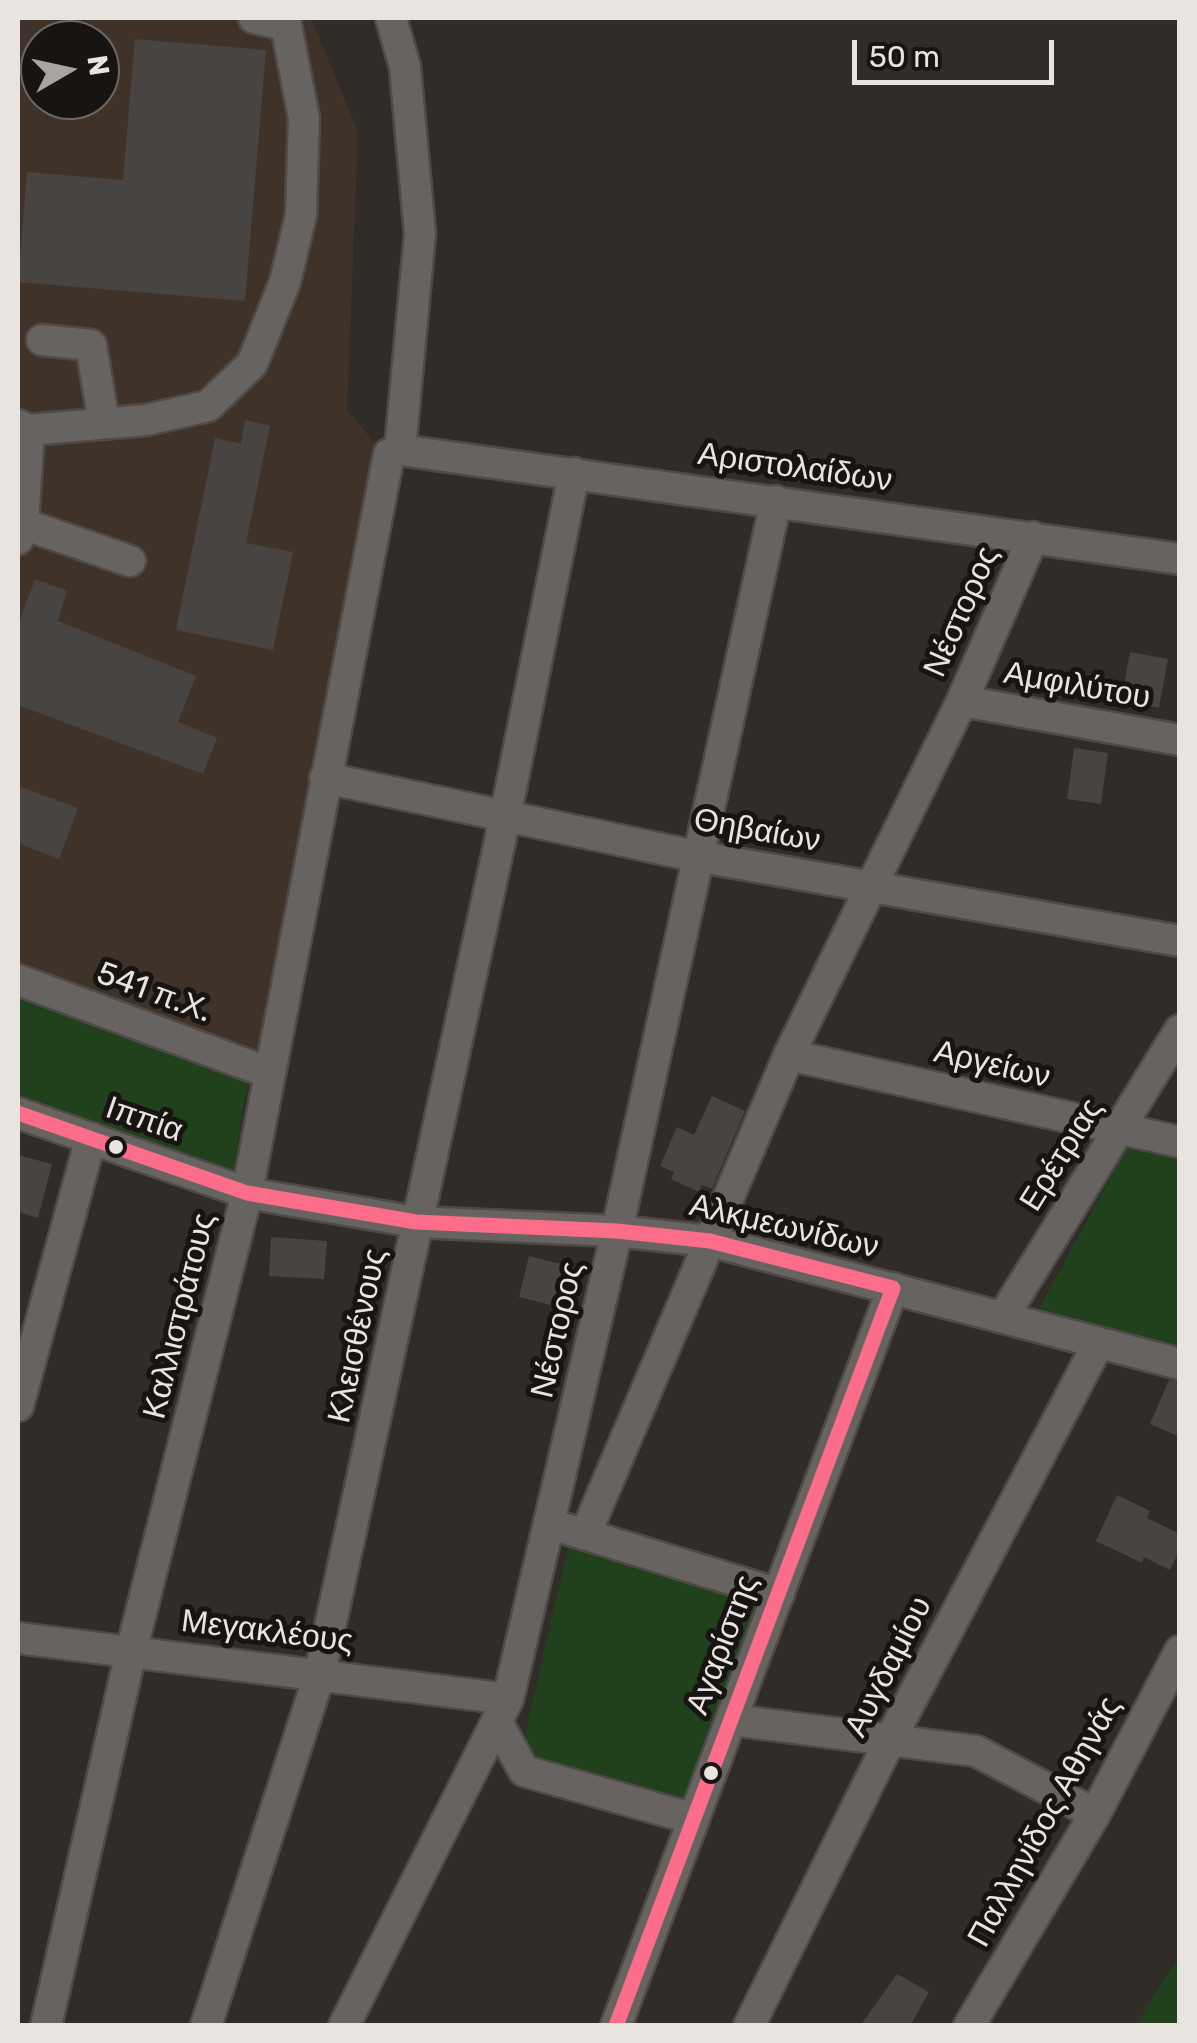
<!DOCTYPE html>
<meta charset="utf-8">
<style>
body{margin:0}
#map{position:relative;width:1197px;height:2043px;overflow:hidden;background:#302c28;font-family:Rubik,sans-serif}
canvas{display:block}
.frame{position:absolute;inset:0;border:20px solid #e9e4df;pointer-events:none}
.north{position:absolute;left:20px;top:20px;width:100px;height:100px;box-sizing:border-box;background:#181411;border:2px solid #6c6763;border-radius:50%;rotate:81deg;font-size:28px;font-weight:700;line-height:40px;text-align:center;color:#e9e4df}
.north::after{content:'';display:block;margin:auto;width:35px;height:45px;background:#a8a49f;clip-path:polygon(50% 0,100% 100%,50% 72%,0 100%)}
.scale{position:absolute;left:852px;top:40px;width:202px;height:45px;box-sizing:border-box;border:5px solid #e9e4df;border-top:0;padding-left:12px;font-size:30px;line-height:35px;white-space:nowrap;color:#e9e4df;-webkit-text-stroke:8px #181411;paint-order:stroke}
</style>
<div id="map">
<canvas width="1197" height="2043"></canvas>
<div class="frame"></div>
<div class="north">N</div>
<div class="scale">50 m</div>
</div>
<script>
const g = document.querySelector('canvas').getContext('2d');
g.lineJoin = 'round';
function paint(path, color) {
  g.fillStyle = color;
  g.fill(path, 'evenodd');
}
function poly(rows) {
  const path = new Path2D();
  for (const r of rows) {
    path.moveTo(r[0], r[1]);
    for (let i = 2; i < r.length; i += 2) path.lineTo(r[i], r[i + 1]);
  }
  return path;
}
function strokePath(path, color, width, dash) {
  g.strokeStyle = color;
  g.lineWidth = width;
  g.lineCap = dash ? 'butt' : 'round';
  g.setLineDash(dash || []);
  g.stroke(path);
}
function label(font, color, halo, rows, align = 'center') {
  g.font = font + ' Rubik,sans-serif';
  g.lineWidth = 10;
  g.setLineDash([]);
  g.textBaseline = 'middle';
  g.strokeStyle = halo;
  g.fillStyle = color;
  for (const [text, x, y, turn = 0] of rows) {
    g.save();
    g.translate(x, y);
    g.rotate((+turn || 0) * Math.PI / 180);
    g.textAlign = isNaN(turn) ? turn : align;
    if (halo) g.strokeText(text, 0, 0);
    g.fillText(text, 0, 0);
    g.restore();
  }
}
paint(poly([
 [18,18,311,18,358,132,347,410,382,451,263,1058,18,964],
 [40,40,100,40,100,100,40,100]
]), '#3f3329');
paint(poly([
 [18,998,248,1080,233,1172,18,1099],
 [1131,1140,1179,1151,1179,1349,1036,1314],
 [569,1544,757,1604,678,1810,521,1752],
 [1179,1956,1179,2025,1136,2025]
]), '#20411c');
paint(poly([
 [135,39,266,50,245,301,18,282,27,172,123,180],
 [245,420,270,426,246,543,293,552,273,650,176,630,215,438,241,444],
 [35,579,67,591,58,621,196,676,178,722,217,738,203,774,18,705,18,626],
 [1130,652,1168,659,1159,708,1121,701],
 [1074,748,1108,753,1101,804,1067,799],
 [18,786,78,808,59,859,18,843],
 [712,1096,745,1111,712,1189,702,1185,699,1192,671,1179,674,1172,660,1166,677,1127,694,1135],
 [18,1155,52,1164,38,1218,18,1212],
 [271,1237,327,1241,324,1279,269,1276],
 [529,1256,580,1269,569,1310,519,1297],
 [1169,1380,1180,1382,1180,1437,1150,1424],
 [1117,1495,1150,1511,1147,1518,1180,1534,1180,1549,1170,1570,1144,1557,1142,1563,1096,1541],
 [897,1974,929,1992,910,2026,860,2026]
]), '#484441');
const minor = poly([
 [391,18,405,67,420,234,400,450],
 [42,340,91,345,104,423],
 [18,425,29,430,146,420,208,406,252,364,285,282,301,215,304,118,286,25,254,18],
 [400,450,1180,559],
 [23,524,130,561],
 [18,539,23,524,29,430],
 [962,701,1180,740],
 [325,778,695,856,1180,941],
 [18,980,267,1072],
 [789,1055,1180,1142],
 [18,1113,247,1193,416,1222,617,1231,710,1241,1180,1364],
 [1003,1317,1180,1030],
 [18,1406,91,1138],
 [567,1529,779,1594],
 [585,1535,789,1055,962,701,1033,537],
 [18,1638,508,1699],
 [732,1720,976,1751,1095,1814],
 [497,1722,524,1771,694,1819],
 [46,2026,131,1652,247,1193,389,454,400,450],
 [206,2026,320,1673,505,818,574,473],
 [344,2026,508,1699,617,1231,776,501],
 [616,2026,893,1288],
 [749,2026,891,1738,1098,1344],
 [969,2026,1095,1814,1180,1651]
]);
strokePath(minor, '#4e4a47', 35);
strokePath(minor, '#676361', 30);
strokePath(poly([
 [18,1113,247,1193,416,1222,617,1231,710,1241,893,1288,616,2026]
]), '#fb6d88', 15);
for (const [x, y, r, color] of [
 [116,1147,9,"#e9e4df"],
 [711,1773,9,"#e9e4df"]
]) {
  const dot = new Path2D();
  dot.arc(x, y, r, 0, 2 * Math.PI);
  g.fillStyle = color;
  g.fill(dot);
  strokePath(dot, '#181411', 4);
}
label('32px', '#e9e4df', '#181411', [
 ["Αριστολαίδων",795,468,8],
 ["Νέστορος",962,612,-66],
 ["Αμφιλύτου",1077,686,10],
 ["Θηβαίων",757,831,10],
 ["541 π.Χ.",154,993,20],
 ["Αργείων",992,1065,13],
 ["Ιππία",144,1120,19],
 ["Ερέτριας",1062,1155,-58],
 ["Αλκμεωνίδων",784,1227,13],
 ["Καλλιστράτους",180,1316,-76],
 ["Νέστορος",558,1330,-77],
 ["Κλεισθένους",358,1336,-78],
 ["Μεγακλέους",267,1632,7],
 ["Αγαρίστης",723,1645,-69],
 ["Αυγδαμίου",889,1667,-63],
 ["Παλληνίδος Αθηνάς",1045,1822,-61]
]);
</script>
